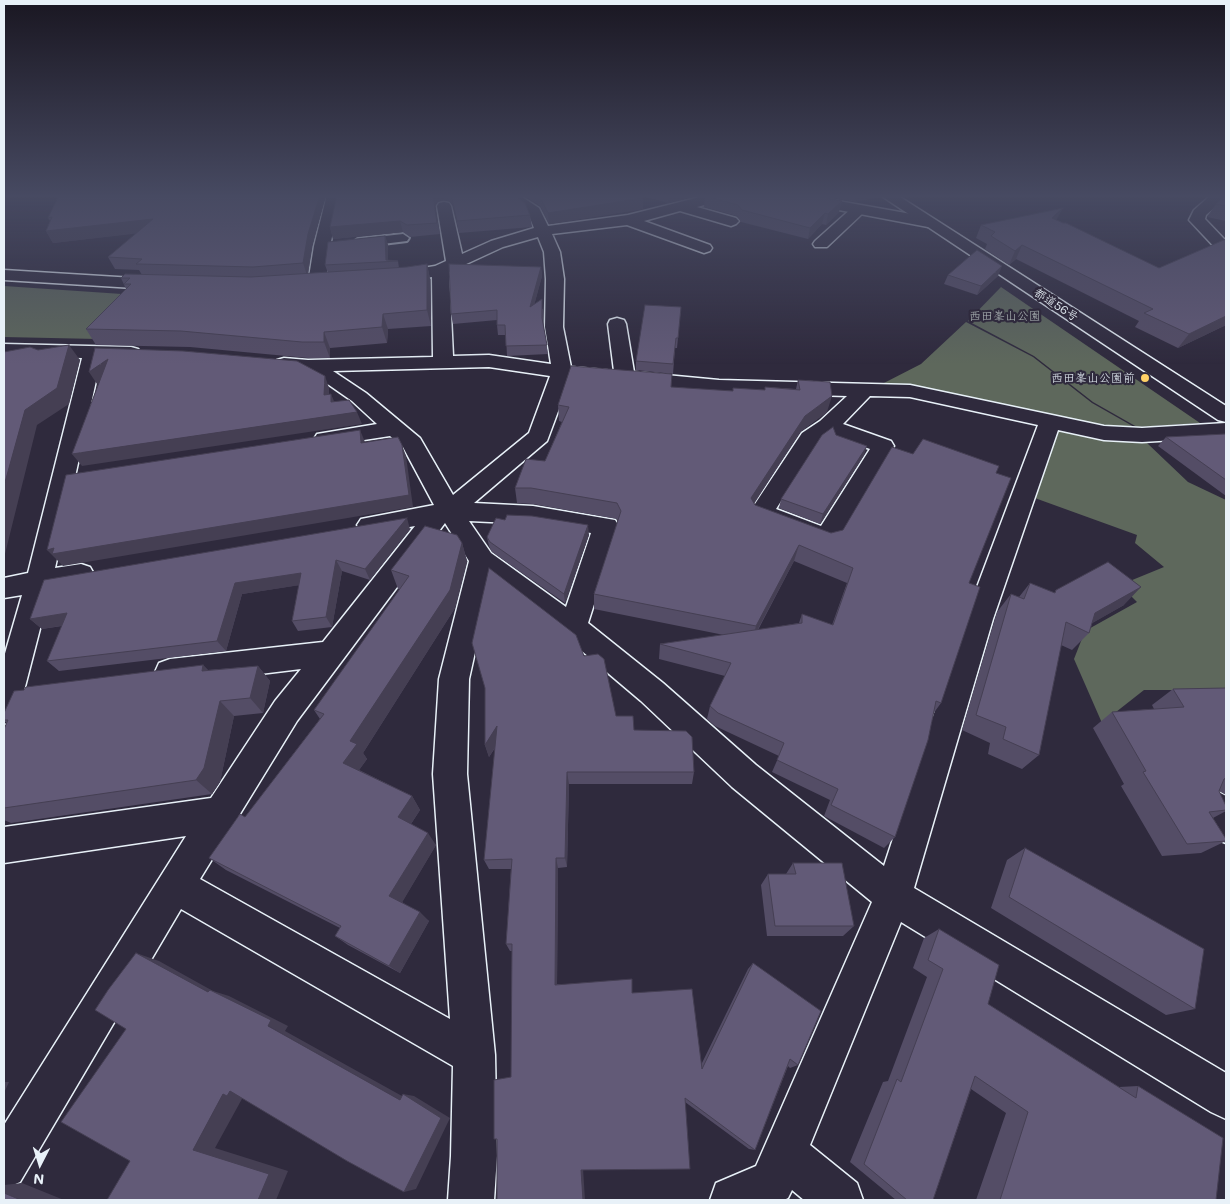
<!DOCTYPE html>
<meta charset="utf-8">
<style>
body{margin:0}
#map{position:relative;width:1230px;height:1204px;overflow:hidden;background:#2f2a3d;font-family:Mali,sans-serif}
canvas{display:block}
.frame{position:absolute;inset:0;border:5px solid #e8f1f8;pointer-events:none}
.north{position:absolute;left:15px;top:1139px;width:50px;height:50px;-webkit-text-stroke:4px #2f2a3d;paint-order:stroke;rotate:185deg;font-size:14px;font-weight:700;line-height:20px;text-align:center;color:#e8f1f8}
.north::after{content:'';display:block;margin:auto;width:18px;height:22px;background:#e8f1f8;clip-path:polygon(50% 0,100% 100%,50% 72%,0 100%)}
</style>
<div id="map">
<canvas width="1230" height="1204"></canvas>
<div class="frame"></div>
<div class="north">N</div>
</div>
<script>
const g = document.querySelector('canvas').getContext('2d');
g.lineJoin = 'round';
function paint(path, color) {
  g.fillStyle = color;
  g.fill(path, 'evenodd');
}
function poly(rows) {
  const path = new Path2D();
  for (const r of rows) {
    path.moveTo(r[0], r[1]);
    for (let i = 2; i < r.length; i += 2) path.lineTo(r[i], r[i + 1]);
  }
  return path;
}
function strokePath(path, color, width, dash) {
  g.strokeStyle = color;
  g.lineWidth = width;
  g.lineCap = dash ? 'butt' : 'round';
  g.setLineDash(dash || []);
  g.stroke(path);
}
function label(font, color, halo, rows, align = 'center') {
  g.font = font + ' Mali,"Klee One",sans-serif';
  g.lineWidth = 4.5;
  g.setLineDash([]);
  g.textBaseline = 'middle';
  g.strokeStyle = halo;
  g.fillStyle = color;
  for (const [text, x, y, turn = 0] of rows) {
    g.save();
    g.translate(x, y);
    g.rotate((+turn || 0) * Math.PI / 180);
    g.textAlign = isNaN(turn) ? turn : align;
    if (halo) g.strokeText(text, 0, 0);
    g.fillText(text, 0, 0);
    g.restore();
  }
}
paint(poly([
 [4,286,122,294,98,339,4,337],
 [1001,287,1200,423,1137,427,1093,402,1034,356,968,321],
 [966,322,1033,357,1092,403,1136,428,1087,423,910,385,882,384,921,364],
 [1054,429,1100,440,1147,443,1188,482,1226,500,1226,702,1218,690,1144,690,1102,723,1074,659,1085,631,1137,602,1120,585,1164,567,1135,543,1137,535,1032,497]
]), '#5e685c');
const lane = poly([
 [403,234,409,238,407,241,358,247,352,243,358,239,403,234]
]);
const street = poly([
 [327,195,341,195,330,246,326,283,323,287,317,288,311,287,308,283,314,246,327,195],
 [502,195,519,195,539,208,548,226,628,215,708,195,732,195,730,198,697,207,736,218,739,221,736,224,731,226,680,211,644,221,710,245,712,248,710,251,704,253,627,225,552,234,560,252,564,279,563,327,571,367,614,371,608,324,610,320,617,318,624,320,626,324,634,372,719,380,910,385,1104,426,1142,428,1226,423,1226,437,1142,442,1104,440,1058,430,993,619,914,888,1226,1073,1226,1119,1211,1112,901,922,810,1145,857,1183,863,1200,804,1200,792,1190,788,1198,784,1200,710,1200,716,1183,756,1166,872,902,732,787,641,701,563,635,491,580,469,679,467,774,495,1055,497,1156,494,1200,448,1200,451,1156,453,1066,181,909,20,1182,4,1189,4,1125,186,836,4,863,4,827,211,798,275,701,301,669,170,685,159,681,155,672,159,663,170,659,323,642,415,526,370,534,361,531,357,525,361,519,434,505,403,447,390,436,325,446,317,444,314,439,317,434,377,424,352,401,329,385,303,372,277,368,274,364,277,360,284,358,308,360,433,357,432,277,391,283,385,282,382,278,385,274,435,266,446,261,437,206,439,203,444,202,449,203,451,206,462,254,491,241,534,228,528,213,502,195],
 [538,237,544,252,546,279,545,327,551,364,489,355,453,356,449,272,503,247,538,237],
 [489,367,550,376,529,433,453,495,420,438,366,393,333,371,489,367],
 [570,379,719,392,847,396,820,421,802,433,749,513,752,519,826,547,835,545,894,446,891,441,843,424,870,396,910,397,1038,425,965,619,884,866,756,765,663,683,588,623,619,526,615,520,533,506,474,503,547,441,570,379],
 [830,435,870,449,821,526,776,509,818,443,830,435],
 [469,521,533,524,591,533,566,607,491,553,469,521],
 [445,523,469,561,439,679,433,774,450,1019,200,879,297,721,445,523],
 [1211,195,1225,195,1221,202,1206,215,1205,219,1226,241,1226,255,1220,253,1189,220,1194,210,1211,195],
 [858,206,863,207,865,210,863,213,827,247,815,247,813,244,815,241,853,207,858,206],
 [4,344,131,347,138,349,141,353,138,357,131,359,101,358,55,568,81,564,90,567,94,574,90,581,50,590,19,710,15,720,4,724,4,657,22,595,4,598,4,578,28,573,82,358,4,356,4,344],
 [1213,789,1226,796,1226,843,1214,838,1196,806,1201,794,1213,789]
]);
const secondary = poly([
 [774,195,805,195,928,217,933,219,936,222,933,225,928,227,781,199,776,198,774,195],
 [4,270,134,278,140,279,143,283,140,287,134,288,4,280,4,270]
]);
const primary = poly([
 [880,195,897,195,1226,406,1226,422,1218,420,880,195]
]);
strokePath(lane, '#e8f1f8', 4);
strokePath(street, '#e8f1f8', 3);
strokePath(secondary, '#e8f1f8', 3);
strokePath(primary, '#e8f1f8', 3);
paint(lane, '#2f2a3d');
paint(street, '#2f2a3d');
paint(secondary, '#2f2a3d');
paint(primary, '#2f2a3d');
paint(poly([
 [59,195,326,195,312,246,308,274,328,273,325,265,385,236,388,245,388,260,398,261,399,268,407,267,427,264,430,279,431,326,388,329,387,343,330,348,330,358,308,358,190,347,96,345,86,329,126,289,121,278,142,275,139,270,115,269,108,257,137,233,53,243,46,231,50,221,48,218],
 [337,195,514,195,530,215,532,227,459,233,453,205,449,201,444,200,437,202,435,206,440,234,410,237,403,232,333,239,330,227],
 [523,195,638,195,643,209,549,224,540,206],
 [638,195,700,195,668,203],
 [816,195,881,195,880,197,855,202],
 [1226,195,1226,221,1207,217,1216,204],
 [705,196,839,212,826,225,822,224,808,239,741,222,737,216,704,207],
 [1057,220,1159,268,1226,239,1226,325,1178,348,1135,327,1139,321,1016,259,1009,265,985,249,987,244,976,238,981,225],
 [541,267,542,276,534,305,543,309,543,323,548,354,507,356,506,335,498,335,497,325,497,320,453,324,451,314],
 [948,275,998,276,977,295,944,284],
 [681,307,677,348,675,348,673,374,636,370,636,361],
 [798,380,827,412,800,432,754,504,755,505,831,533,843,530,913,454,996,473,969,583,941,703,933,714,895,837,884,848,824,816,830,800,772,772,779,756,715,726,707,719,710,706,725,676,659,659,660,644,724,635,594,609,594,594,618,521,617,519,533,504,517,503,515,488,545,461,562,422,559,421,558,405,671,387,733,391,733,388,765,390,765,387,796,389],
 [794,561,847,583,832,625,802,614,799,623,758,630],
 [1226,434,1226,496,1158,446,1166,437],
 [864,455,820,524,779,508,781,499],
 [410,529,370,580,342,571,332,627,298,631,292,621,299,585,242,594,226,651,59,671,47,661,62,626,42,629,30,619],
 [589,535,565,603,492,552,489,546,487,537],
 [462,543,467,561,455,608,363,753,367,759,359,770,412,796,420,810,411,824,436,845,402,902,429,921,400,973,348,945,335,936,340,928,226,870,209,858,245,817,320,719,314,710,400,589,398,589,391,570],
 [1030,583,1054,593,1056,590,1124,605,1092,623,1089,633,1072,650,1061,645,1039,755,1022,769,988,754,990,743,962,730,997,612,1011,594,1019,597],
 [584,656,616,716,634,730,694,772,692,784,569,784,567,867,558,868,557,984,632,993,701,1065,748,969,753,963,798,1065,790,1068,788,1066,755,1150,749,1149,685,1102,511,1077,512,951,510,951,506,944,511,869,489,869,484,860,495,748,489,757,485,745],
 [203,665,208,670,258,666,270,681,263,713,234,716,220,782,212,794,11,823,4,820,4,729,7,723,4,721,4,713],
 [1226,688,1226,795,1219,791,1226,806,1226,811,1213,818,1226,839,1226,841,1201,853,1162,856,1121,786,1124,784,1093,728,1112,712,1154,709,1152,705,1173,689],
 [1025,848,1195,1009,1166,1015,991,908,1007,860],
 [793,863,854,926,843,936,767,936,761,885,768,874,786,874],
 [939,929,988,1004,1119,1087,1138,1086,1216,1200,976,1200,1006,1113,971,1089,933,1200,896,1200,850,1162,883,1082,888,1081,927,977,913,968,924,938]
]), '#544d66');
paint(poly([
 [320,195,326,195,312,246,307,275,303,263,308,234],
 [433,195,443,195,444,200,437,202,435,206,440,234],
 [669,195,700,195,668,203],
 [856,195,881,195,880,197,855,202],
 [643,198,643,209,549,224,548,213],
 [842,201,839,212,826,225,828,214],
 [1063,208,1056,221,1052,218],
 [825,213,822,224,808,239,810,228],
 [153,219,159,231,53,243,46,231],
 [400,221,403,232,333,239,330,227],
 [385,236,388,245,388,261,386,261],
 [1022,245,1016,259,1009,265,1015,251],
 [427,264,430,279,431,326,427,310],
 [1002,266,998,276,977,295,981,286],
 [541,267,542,276,531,317,530,307],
 [383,314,388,329,387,343,382,327],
 [1226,316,1226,325,1178,348,1189,334],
 [324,332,330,348,330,358,324,342],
 [69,345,80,360,69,404,37,425,4,558,4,486,25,410],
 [108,359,116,371,97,384,89,372],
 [325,376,329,388,329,407,324,395],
 [331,394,336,406,331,402],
 [832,396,827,412,800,432,747,514,751,498,805,416],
 [357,412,362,424,82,466,72,454],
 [360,430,365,442,366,455,361,443],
 [402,445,406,456,413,507,63,566,47,550],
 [867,446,864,455,820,524,823,514],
 [407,518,410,529,370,580,365,569],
 [588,525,589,535,565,603,564,594],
 [462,543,467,561,455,608,363,753,367,759,354,777,343,763,350,741],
 [799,545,794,561,752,640,756,626],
 [336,560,342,571,332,627,326,617],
 [301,573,307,584,242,594,226,651,217,641,235,583],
 [1141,587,1124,605,1082,629,1095,613],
 [67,613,78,623,42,629,30,619],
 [203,665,217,681,202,671],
 [258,666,270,681,263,713,250,698],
 [220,701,234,716,220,782,212,794,196,780],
 [497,726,500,739,489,757,485,745],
 [567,772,569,784,567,867,565,858],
 [412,796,420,810,407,830,398,817],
 [428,833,436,845,400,906,389,896],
 [556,858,558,868,557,990,555,985],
 [420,912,429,921,400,973,389,966],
 [136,953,159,961,213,991,229,996,288,1026,285,1031,411,1101,400,1100,208,992],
 [4,1082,9,1082,4,1093],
 [230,1091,243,1097,215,1148,288,1171,276,1200,258,1200,193,1150,223,1094],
 [403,1094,414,1096,450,1118,416,1189,404,1192],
 [583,1168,585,1200,583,1200,581,1170],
 [22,1183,64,1200,21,1200,4,1193,4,1185]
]), '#453f53');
const building = poly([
 [59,195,320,195,308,234,303,263,253,267,140,264,136,264,142,259,108,257,153,219,46,231,52,217,48,218,59,195],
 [337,195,433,195,437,223,407,225,400,221,330,227,337,195],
 [451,195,514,195,525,203,530,215,457,221,451,195],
 [539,195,638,195,643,198,548,213,539,195],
 [708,195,812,195,842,201,828,214,825,213,810,228,742,210,738,205,705,196,708,195],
 [1226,195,1226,206,1216,204,1226,195],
 [1063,208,1052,218,1063,223,1066,223,1159,268,1226,239,1226,316,1189,334,1144,313,1153,309,1022,245,1015,251,991,236,995,232,981,225,1063,208],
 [385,236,386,260,398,261,325,265,328,242,385,236],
 [977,250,1002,266,981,286,948,275,977,250],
 [427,264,427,310,383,314,382,327,324,332,324,342,302,342,181,331,86,329,131,284,124,284,130,278,121,278,125,274,251,277,407,267,427,264],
 [449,264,541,267,530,307,542,299,542,318,547,345,506,346,505,325,497,325,497,310,451,314,449,264],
 [645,305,681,307,678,338,676,338,673,364,636,361,645,305],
 [69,345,57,388,25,410,4,486,4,352,30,347,38,350,69,345],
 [95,348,183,351,297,361,325,376,324,395,331,394,331,402,349,400,357,412,72,454,108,359,89,372,95,348],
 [571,366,672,374,671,387,733,391,733,388,765,390,765,387,800,390,798,380,830,382,832,396,805,416,751,498,755,505,831,533,843,530,892,447,913,454,923,439,999,466,996,473,1011,478,969,583,980,587,941,703,936,701,928,740,895,837,831,805,838,789,777,760,784,743,718,713,710,706,731,663,660,644,802,623,802,614,833,625,853,568,799,545,756,626,594,594,621,511,617,503,531,488,515,488,526,459,545,461,569,407,558,405,571,366],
 [833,427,836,435,867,446,823,514,781,499,822,435,833,427],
 [360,430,361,443,398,437,402,445,409,495,52,554,54,548,47,550,66,475,360,430],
 [1226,434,1226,480,1166,437,1226,434],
 [507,515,532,516,588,525,564,594,490,542,487,537,496,518,505,520,507,515],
 [407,518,365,569,336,560,326,617,292,621,301,573,235,583,217,641,47,661,67,613,30,619,44,580,407,518],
 [425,526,457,535,462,543,450,590,350,741,357,744,343,763,412,796,398,817,428,833,389,896,420,912,389,966,335,936,341,926,209,858,240,814,245,817,324,714,314,710,409,576,391,570,425,526],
 [1108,562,1141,587,1095,613,1089,633,1066,622,1039,755,1003,739,1006,727,976,715,1011,594,1024,599,1030,583,1055,593,1056,590,1108,562],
 [489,568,576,635,584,656,598,654,604,659,616,716,633,716,634,730,686,731,692,737,694,772,567,772,565,858,556,858,555,985,632,979,632,993,692,989,702,1069,753,963,821,1011,798,1065,790,1059,755,1150,685,1098,690,1169,581,1170,583,1200,497,1200,497,1139,494,1139,494,1080,511,1077,512,944,506,944,512,859,484,860,497,726,485,745,485,688,472,643,489,568],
 [203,665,202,671,258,666,250,698,220,701,204,768,196,780,4,808,4,729,8,720,4,720,4,713,14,691,24,690,26,687,203,665],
 [1226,688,1226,778,1224,779,1219,791,1226,806,1226,810,1209,812,1226,839,1226,841,1187,844,1143,772,1146,771,1112,712,1184,707,1173,689,1226,688],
 [1025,848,1204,949,1195,1009,1009,897,1025,848],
 [793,863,842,863,854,926,775,926,768,874,796,874,793,863],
 [939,929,999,965,988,1004,1136,1098,1138,1086,1223,1138,1216,1200,1000,1200,1028,1112,975,1076,933,1200,907,1200,864,1164,897,1079,901,1082,943,969,928,960,939,929],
 [136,953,208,992,210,990,271,1020,268,1026,400,1100,403,1094,441,1118,404,1192,347,1161,230,1091,227,1096,223,1094,193,1150,269,1174,258,1200,107,1200,130,1161,61,1122,126,1029,95,1010,108,990,136,953],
 [4,1193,21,1200,4,1200,4,1193]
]);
paint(building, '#625a77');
strokePath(building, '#453f53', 1);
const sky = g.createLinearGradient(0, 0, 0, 364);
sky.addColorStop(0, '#1a1722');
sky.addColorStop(0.54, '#474a62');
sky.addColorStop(1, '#474a6200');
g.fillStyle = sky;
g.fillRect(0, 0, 1230, 364);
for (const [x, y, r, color] of [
 [1145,378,5,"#ffd166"]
]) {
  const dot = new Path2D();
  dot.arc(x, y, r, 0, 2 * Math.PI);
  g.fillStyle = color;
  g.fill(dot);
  strokePath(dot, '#2f2a3d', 2);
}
label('12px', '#e8f1f8', '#2f2a3d', [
 ["都道56号",1056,305,33]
]);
label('12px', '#b1baba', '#2f2a3d', [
 ["西田峯山公園",1005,316]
]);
label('12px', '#e8f1f8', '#2f2a3d', [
 ["西田峯山公園前",1135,378]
], 'right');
</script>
